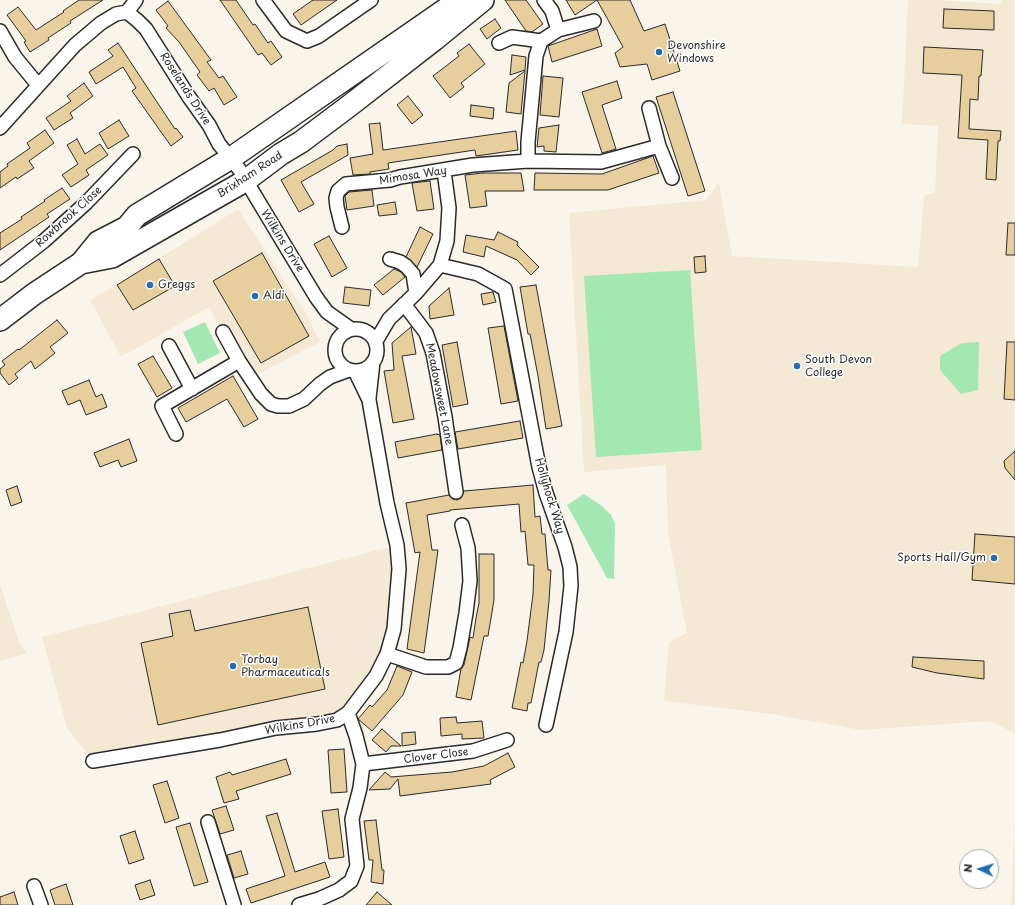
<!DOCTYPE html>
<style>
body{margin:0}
#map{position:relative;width:1015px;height:905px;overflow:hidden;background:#faf5eb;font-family:"Playpen Sans",sans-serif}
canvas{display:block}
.north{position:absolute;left:959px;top:849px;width:40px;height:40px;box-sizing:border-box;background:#fff;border:1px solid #aaa;border-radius:50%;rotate:274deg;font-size:11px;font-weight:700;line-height:16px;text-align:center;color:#2b2b2b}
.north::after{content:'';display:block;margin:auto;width:14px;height:18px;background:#1f6fb2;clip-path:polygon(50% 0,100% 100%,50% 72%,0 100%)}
</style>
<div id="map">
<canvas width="1015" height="905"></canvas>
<div class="north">N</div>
</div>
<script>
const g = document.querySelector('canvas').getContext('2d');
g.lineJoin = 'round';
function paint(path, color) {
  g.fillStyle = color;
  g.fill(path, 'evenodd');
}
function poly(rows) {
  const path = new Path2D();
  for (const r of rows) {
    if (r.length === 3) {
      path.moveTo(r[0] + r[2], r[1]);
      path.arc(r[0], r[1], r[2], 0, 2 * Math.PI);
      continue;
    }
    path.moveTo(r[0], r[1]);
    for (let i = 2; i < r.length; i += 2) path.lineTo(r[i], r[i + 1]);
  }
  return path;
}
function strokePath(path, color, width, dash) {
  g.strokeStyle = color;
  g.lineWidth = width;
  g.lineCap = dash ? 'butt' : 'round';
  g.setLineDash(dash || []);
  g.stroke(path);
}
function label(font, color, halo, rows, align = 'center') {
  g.font = font + ' "Playpen Sans",sans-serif';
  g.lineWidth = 3;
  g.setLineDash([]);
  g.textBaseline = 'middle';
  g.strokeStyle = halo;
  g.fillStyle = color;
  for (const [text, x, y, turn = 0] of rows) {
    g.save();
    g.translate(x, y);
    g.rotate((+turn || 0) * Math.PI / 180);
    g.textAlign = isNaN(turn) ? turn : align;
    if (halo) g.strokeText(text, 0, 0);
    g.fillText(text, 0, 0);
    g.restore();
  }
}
paint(poly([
 [908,0,935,0,1001,4,1002,0,1015,0,1015,733,989,721,861,730,771,714,664,701,669,642,687,633,668,534,666,465,584,472,569,213,706,200,719,182,732,256,918,267,924,196,935,192,938,126,902,124],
 [238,209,307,315,320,342,258,374,239,361,209,307,121,357,90,300,117,285],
 [397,545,387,654,348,713,93,761,67,728,42,637],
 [0,585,19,642,27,653,0,661],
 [1015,819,1015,905,1011,905]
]), '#f4e9d4');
paint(poly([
 [690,270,702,450,596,457,584,276],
 [205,322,220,353,198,364,183,332],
 [979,342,978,390,961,394,940,370,940,356,962,343],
 [584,494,602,506,611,515,615,523,614,579,607,578,567,505]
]), '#a3e7b3');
const building = poly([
 [79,0,103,0,70,21,71,23,48,38,49,40,30,52,24,42,26,41,7,15,18,7,36,30,64,12,63,11,79,0],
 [220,0,236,0,253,25,255,24,268,43,271,41,282,57,271,65,262,53,258,55,220,0],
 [313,0,337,0,301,25,293,14,313,0],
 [505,0,526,0,543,24,532,32,526,31,505,0],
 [566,0,630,0,644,31,665,24,680,71,652,80,647,64,620,67,615,53,623,47,597,0,575,15,566,0],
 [168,1,211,60,207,62,219,78,223,76,237,97,224,105,214,88,209,91,197,75,200,72,179,42,166,28,168,26,156,10,168,1],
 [944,9,994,11,994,30,943,28,944,9],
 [495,19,501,28,487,39,480,29,495,19],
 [597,29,602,46,552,62,548,46,597,29],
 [118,43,155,99,175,129,176,128,183,137,171,146,132,91,136,88,123,67,96,84,89,72,113,56,108,50,118,43],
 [469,44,485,64,461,83,464,87,450,98,433,76,459,56,457,53,469,44],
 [924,47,983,50,981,76,979,76,978,100,970,99,969,129,1001,131,1000,141,998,141,996,180,986,179,988,140,958,138,962,75,923,73,924,47],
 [512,55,526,57,525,70,510,75,512,55],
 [525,71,521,114,506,112,509,83,525,71],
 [543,76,563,78,559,117,540,115,543,76],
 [617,81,622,98,602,105,616,149,602,153,582,92,617,81],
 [84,83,93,96,70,113,73,118,54,130,46,118,71,101,67,96,84,83],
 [673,92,705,191,688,196,656,97,673,92],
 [408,96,423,115,412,124,397,105,408,96],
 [471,105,494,108,493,119,470,116,471,105],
 [119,120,129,136,108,149,99,133,119,120],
 [380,123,383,150,516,131,518,150,476,156,475,150,388,163,389,169,370,172,370,174,353,175,350,158,373,154,369,124,380,123],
 [559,125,556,152,544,151,544,146,537,147,539,128,559,125],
 [45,130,54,143,29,161,34,168,17,179,16,177,0,188,0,172,8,166,7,164,30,148,27,143,45,130],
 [77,139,85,154,100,144,108,155,86,170,89,175,71,187,62,175,78,164,67,145,77,139],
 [347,144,348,155,301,182,314,204,299,212,281,180,333,150,337,146,347,144],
 [653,156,659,173,608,190,534,190,535,173,602,174,653,156],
 [483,173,521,173,524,191,485,191,487,206,470,208,465,175,483,173],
 [430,181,434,209,417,211,412,183,430,181],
 [62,188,70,199,47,214,49,217,0,250,0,233,22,219,21,217,45,201,44,200,62,188],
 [372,190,374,206,347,210,345,196,349,192,372,190],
 [395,202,397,214,379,216,377,205,395,202],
 [1008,223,1015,223,1015,255,1006,255,1008,223],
 [420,227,433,234,417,267,406,257,420,227],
 [498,232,518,242,517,245,539,267,531,275,517,260,486,246,484,257,463,252,466,235,494,240,498,232],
 [329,236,347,268,332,277,314,244,329,236],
 [262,253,309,336,261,363,213,281,262,253],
 [705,256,706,272,695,273,694,257,705,256],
 [159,259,175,286,133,310,117,285,159,259],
 [394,269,401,272,405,277,383,295,374,285,394,269],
 [536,285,562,426,546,429,538,376,530,334,528,334,520,287,536,285],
 [345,287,371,290,369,306,343,303,345,287],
 [449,288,454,315,430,319,429,306,449,288],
 [493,292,496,302,483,305,481,294,493,292],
 [57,320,68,333,50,347,55,353,35,369,31,361,15,374,18,378,9,385,0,373,0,369,5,365,2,361,18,349,19,350,57,320],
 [504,326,518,401,501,404,488,328,504,326],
 [411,327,416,354,402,356,414,419,393,423,384,371,394,370,392,343,411,327],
 [457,342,468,404,453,407,442,345,457,342],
 [1007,342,1015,342,1015,400,1004,399,1007,342],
 [153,356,172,388,157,397,138,364,153,356],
 [233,376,258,419,244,427,227,399,186,422,178,408,233,376],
 [89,380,96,397,102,394,107,407,86,415,80,400,68,405,62,391,89,380],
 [520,421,523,438,458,449,455,432,520,421],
 [437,434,440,435,442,450,398,458,395,442,437,434],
 [129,439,137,461,121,467,118,460,100,467,94,453,129,439],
 [1015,451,1015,480,1005,468,1004,461,1015,451],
 [533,485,535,517,540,516,542,534,545,534,548,570,551,570,549,601,544,650,541,662,539,662,531,703,528,703,527,711,512,708,521,662,523,663,527,641,533,594,534,565,528,565,525,531,521,532,519,504,450,510,450,511,427,515,432,550,438,550,424,653,407,649,420,552,415,553,406,503,449,495,453,499,457,500,461,498,464,491,533,485],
 [17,486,22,502,11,506,6,490,17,486],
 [975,534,1015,537,1015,584,972,580,975,534],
 [479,554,494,554,494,600,488,636,484,636,471,700,456,697,461,669,464,665,470,637,473,638,476,618,479,603,479,554],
 [308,607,325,689,158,725,141,643,173,636,169,614,190,610,195,631,308,607],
 [913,657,984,661,984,679,937,673,912,667,913,657],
 [397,666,412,672,403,695,372,731,358,719,370,705,372,707,387,690,397,666],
 [456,717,457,723,482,721,484,738,462,739,462,734,441,736,440,718,456,717],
 [382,729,401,746,391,746,386,752,372,740,382,729],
 [415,732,416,744,402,746,402,733,415,732],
 [344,749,347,792,331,793,328,750,344,749],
 [508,753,515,767,490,780,491,784,400,796,398,779,390,789,369,790,385,772,391,777,452,772,484,766,508,753],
 [286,759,291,774,236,791,239,799,224,803,216,777,230,772,232,775,286,759],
 [167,781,179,818,165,823,153,785,167,781],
 [226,806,234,830,220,834,212,810,226,806],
 [338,809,344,857,329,859,322,811,338,809],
 [277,813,295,872,325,862,330,877,251,903,246,889,285,876,266,816,277,813],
 [376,820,382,870,384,870,383,884,371,882,373,860,369,860,364,821,376,820],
 [190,823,208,882,194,886,176,827,190,823],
 [135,831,144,859,129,864,120,836,135,831],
 [241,851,248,874,234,878,227,855,241,851],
 [150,880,155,895,140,900,135,885,150,880],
 [66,884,73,905,55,905,50,890,66,884],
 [14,892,18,905,0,905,0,897,14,892],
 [377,892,392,905,366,905,377,892]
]);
paint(building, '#e7ce9d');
strokePath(building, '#2b2b2b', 1);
const street = poly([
 [263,0,286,31,307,41,319,36,371,0],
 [544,0,552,11,558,30],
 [127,12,136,0],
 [0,31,15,57,38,85],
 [499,43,512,37,541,41,558,30,594,21],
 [649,108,659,146,672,178],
 [0,128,75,45,101,23,116,14,127,12,138,21,146,29,189,97,209,125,219,144,239,169,316,297,327,312,351,329],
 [528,161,528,142,536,56,541,41],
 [342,227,337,207,336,198,338,191,346,184,390,180,400,177,473,165,528,161,601,162,659,146],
 [390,259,400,262,406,266,413,274,416,293],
 [440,265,478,274,505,289,539,467,546,493,565,547,570,567,571,586,566,632,546,725],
 [0,275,44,241,86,203,133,154],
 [404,304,426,333,433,353,445,417,456,492],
 [356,350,21],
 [223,332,239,361,261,394,271,404,278,406,289,406,304,399,320,384,330,377,349,370],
 [376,341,389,319,416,293,440,265,447,241,449,208,444,171],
 [169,346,192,389],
 [369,398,373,362],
 [176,434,162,406,239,361],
 [387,654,426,667,448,667,456,663,460,648,466,613,470,581,468,548,462,525],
 [93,761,220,740,276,728,317,724,337,720,348,713,376,676,387,654,394,629,399,569,397,545,387,503,369,400,355,371],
 [363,764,473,751,507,740],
 [208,822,234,905],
 [34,886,41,905],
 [299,905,319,899,339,890,351,881,357,866,352,819,360,788,363,764,356,736,348,713]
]);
const primary = poly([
 [81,263,98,242,127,227,137,215,231,158,459,0],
 [0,320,34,294,81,263,112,257,245,181,281,154,301,142,349,106,434,40,483,0]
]);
strokePath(street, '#2b2b2b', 16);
strokePath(primary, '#2b2b2b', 24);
strokePath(street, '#fff', 13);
strokePath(primary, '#fff', 21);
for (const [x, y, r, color] of [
 [659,52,4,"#1f6fb2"],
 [150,285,4,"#1f6fb2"],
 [255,296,4,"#1f6fb2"],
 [797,366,4,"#1f6fb2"],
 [994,558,4,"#1f6fb2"],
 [233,666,4,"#1f6fb2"]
]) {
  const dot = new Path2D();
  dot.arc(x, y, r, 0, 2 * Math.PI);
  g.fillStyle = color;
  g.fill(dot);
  strokePath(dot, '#fff', 1.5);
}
label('11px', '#2b2b2b', '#fff', [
 ["Devonshire",667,46],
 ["Windows",667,59],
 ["Greggs",158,285],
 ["Aldi",263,296],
 ["South Devon",805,360],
 ["College",805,373],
 ["Sports Hall/Gym",986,558,"right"],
 ["Torbay",241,660],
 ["Pharmaceuticals",241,673]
], 'left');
label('11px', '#2b2b2b', '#fff', [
 ["Roselands Drive",185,89,57],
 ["Brixham Road",250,175,-33],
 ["Mimosa Way",413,176,-9],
 ["Rowbrook Close",69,217,-42],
 ["Wilkins Drive",282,241,58],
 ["Meadowsweet Lane",439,394,79],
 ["Hollyhock Way",549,496,73],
 ["Wilkins Drive",300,725,-10],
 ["Clover Close",436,756,-7]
]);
</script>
